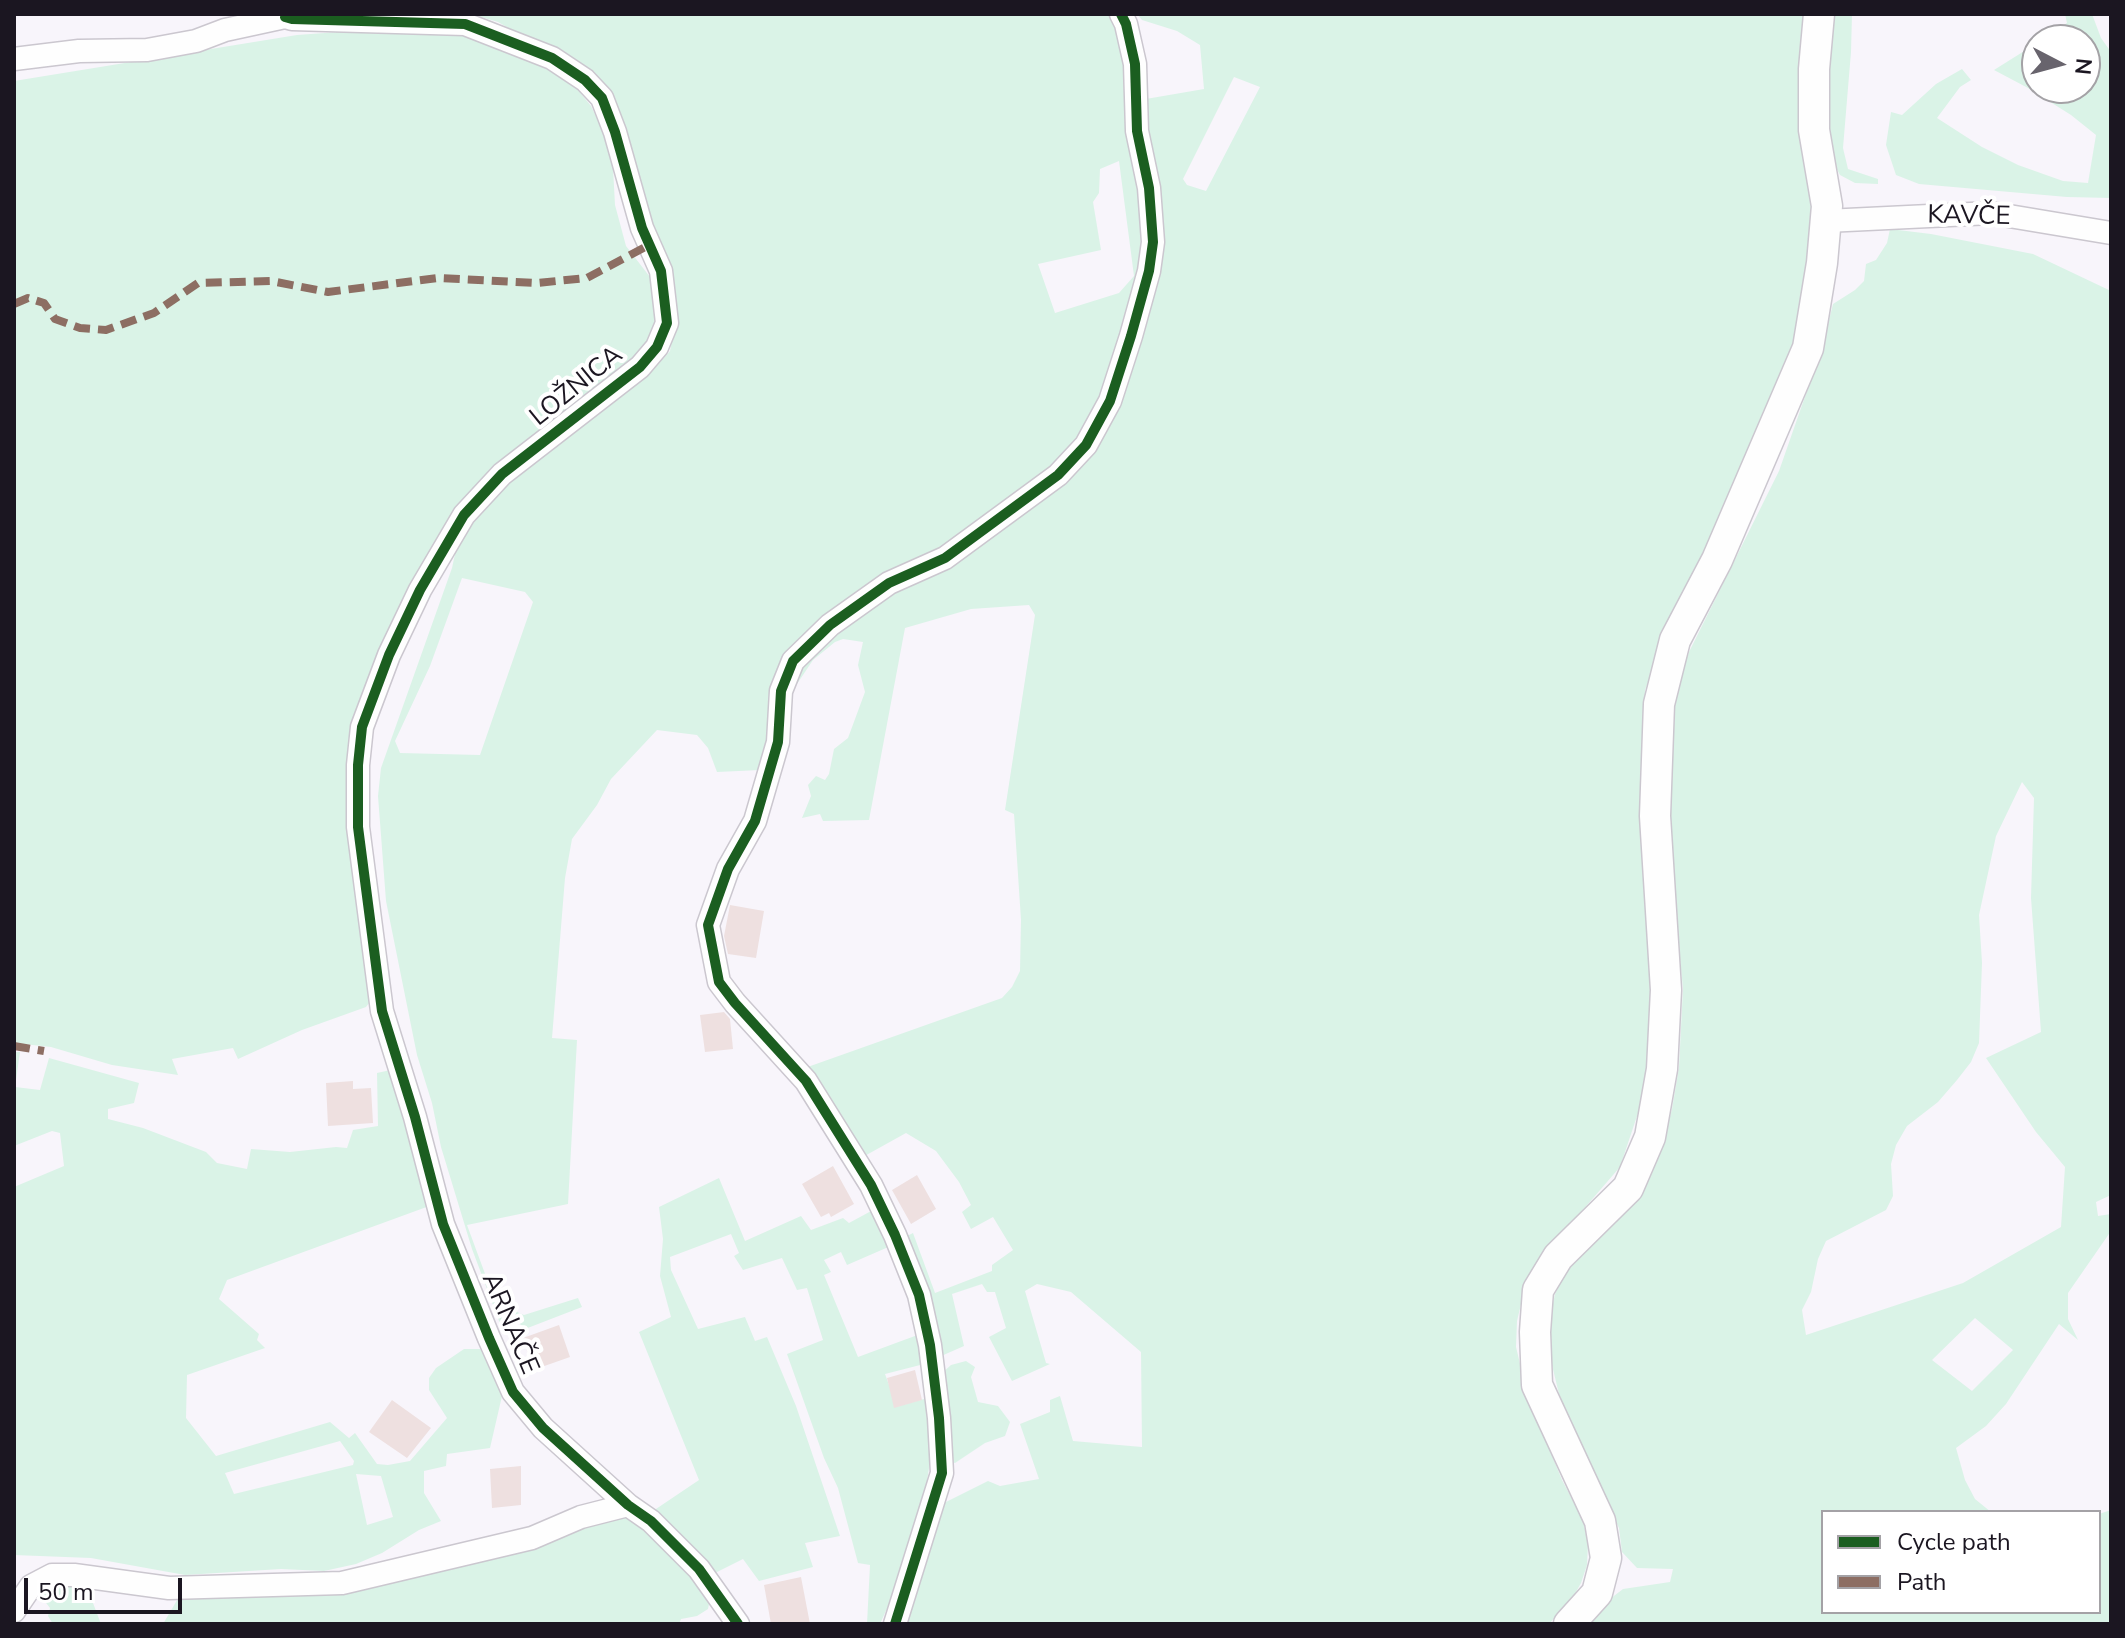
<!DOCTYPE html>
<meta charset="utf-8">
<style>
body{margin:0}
#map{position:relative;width:2125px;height:1638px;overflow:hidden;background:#f8f5fb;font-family:"Nunito Sans",sans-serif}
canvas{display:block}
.frame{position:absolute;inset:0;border:16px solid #1b1621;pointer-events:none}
.legend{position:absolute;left:1821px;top:1510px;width:280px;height:104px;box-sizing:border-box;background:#fff;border:2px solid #a4a2a6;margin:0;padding:10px 14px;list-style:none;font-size:24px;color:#1b1621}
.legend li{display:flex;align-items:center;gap:16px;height:40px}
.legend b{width:40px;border:2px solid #a4a2a6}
.north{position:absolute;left:2021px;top:24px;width:80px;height:80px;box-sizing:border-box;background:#fff;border:2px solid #a4a2a6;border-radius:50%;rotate:96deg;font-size:22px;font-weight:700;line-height:32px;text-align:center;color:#1b1621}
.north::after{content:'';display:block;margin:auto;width:28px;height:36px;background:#68646d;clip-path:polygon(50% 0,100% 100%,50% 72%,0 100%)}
.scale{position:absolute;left:24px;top:1578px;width:158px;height:36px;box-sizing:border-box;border:4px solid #1b1621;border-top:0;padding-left:10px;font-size:24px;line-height:28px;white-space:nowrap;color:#1b1621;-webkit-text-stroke:6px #fff;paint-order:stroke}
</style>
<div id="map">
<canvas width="2125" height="1638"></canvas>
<div class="frame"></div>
<ul class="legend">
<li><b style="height:10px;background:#1b5e20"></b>Cycle path</li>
<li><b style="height:10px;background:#8d6e63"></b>Path</li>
</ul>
<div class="north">N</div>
<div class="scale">50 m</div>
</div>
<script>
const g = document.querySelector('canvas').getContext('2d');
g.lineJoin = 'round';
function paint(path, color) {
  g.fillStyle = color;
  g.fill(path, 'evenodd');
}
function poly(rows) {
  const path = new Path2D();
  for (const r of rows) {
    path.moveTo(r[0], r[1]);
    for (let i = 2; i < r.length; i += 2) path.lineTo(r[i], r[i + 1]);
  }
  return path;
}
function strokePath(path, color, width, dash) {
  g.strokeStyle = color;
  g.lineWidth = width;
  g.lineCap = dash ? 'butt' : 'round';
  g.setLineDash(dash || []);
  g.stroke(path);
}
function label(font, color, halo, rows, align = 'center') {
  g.font = font + ' "Nunito Sans",sans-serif';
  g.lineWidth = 8;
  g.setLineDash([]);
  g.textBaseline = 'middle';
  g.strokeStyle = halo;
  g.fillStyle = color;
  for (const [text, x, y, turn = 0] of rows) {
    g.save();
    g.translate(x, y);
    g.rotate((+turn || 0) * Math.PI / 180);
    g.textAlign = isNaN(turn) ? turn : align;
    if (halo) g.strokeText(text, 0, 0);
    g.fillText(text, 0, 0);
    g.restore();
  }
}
paint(poly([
 [471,14,1113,14,1125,59,1145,205,1142,265,1094,419,1063,460,938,554,803,636,787,663,760,770,717,772,708,748,697,735,657,730,611,779,597,805,572,839,565,878,552,1038,577,1040,568,1204,467,1225,491,1290,501,1305,524,1315,578,1298,582,1307,525,1329,517,1321,501,1326,472,1249,441,1147,432,1103,417,1055,386,901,378,796,381,768,452,568,458,540,477,512,522,469,655,368,670,351,677,313,674,289,615,110,531,41,498,22],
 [1119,161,1134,276,1119,293,1055,313,1038,264,1101,250,1093,202,1099,193,1100,169],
 [462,578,525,592,533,602,480,755,400,753,395,741,430,666],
 [1137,14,1807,14,1817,212,1797,347,1756,446,1670,623,1645,690,1642,814,1653,1003,1652,1057,1638,1113,1620,1167,1536,1264,1527,1279,1517,1321,1516,1347,1528,1397,1562,1480,1583,1520,1588,1544,1587,1565,1581,1583,1572,1599,1549,1624,900,1624,940,1505,988,1481,1000,1486,1039,1479,1020,1424,1050,1412,1050,1400,1060,1396,1073,1441,1142,1447,1141,1352,1071,1292,1037,1284,1025,1291,1046,1363,1050,1364,1012,1381,989,1337,1006,1328,995,1292,987,1292,982,1284,952,1294,964,1346,939,1357,903,1238,913,1233,935,1293,992,1271,992,1265,1013,1250,993,1217,971,1229,962,1212,971,1205,959,1182,936,1151,906,1133,861,1158,802,1069,1002,998,1012,987,1020,971,1021,920,1014,814,1005,810,1035,615,1029,605,971,609,905,628,869,820,823,821,820,814,802,818,811,796,808,785,816,776,825,780,829,774,834,749,848,738,865,692,858,665,863,642,843,639,835,642,813,660,797,684,792,684,794,676,833,631,1080,463,1108,427,1132,357,1146,303,1140,100,1204,89,1200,45,1177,31,1142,20],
 [1234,77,1260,87,1206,191,1187,185,1183,179],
 [1833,14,1852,14,1851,52,1843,148,1848,169,1878,179,1878,184,1855,183,1840,175,1834,164,1824,110],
 [2065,14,2092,14,2101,38,2111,52,2111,198,2067,197,1919,184,1896,175,1886,145,1891,112,1902,115,1936,84,1962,69,1971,80,1960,87,1937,118,1982,147,2018,165,2063,181,2088,183,2096,135,2071,115,2028,88,1994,70,2037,43,2037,88,2085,88,2085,40,2041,40,2067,23],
 [380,29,434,29,467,36,527,56,574,85,591,106,612,149,615,205,626,246,650,277,659,313,654,333,640,358,493,469,364,696,373,998,366,1007,302,1030,238,1059,233,1048,172,1059,178,1075,112,1065,51,1047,14,1043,14,81,297,35],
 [1890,229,1931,234,2033,254,2111,291,2111,1195,2096,1202,2098,1216,2111,1214,2111,1231,2068,1293,2068,1319,2078,1340,2059,1324,2006,1404,1986,1426,1956,1448,1965,1480,1975,1499,1991,1512,1823,1512,1823,1612,2099,1612,2099,1514,2111,1510,2111,1624,1591,1624,1610,1599,1623,1589,1670,1582,1673,1569,1637,1568,1622,1552,1619,1528,1587,1463,1559,1394,1551,1361,1550,1317,1555,1294,1566,1272,1640,1194,1661,1151,1672,1109,1679,1067,1683,988,1673,893,1669,811,1671,719,1676,689,1689,652,1779,471,1822,348,1833,304,1855,290,1864,281,1866,264,1876,260,1887,243],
 [2022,782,2034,798,2031,898,2041,1032,1986,1058,2036,1132,2065,1167,2061,1227,1963,1283,1806,1335,1802,1310,1811,1292,1818,1259,1826,1241,1886,1210,1893,1196,1891,1164,1896,1145,1907,1126,1938,1102,1957,1080,1971,1062,1979,1043,1982,963,1979,915,1996,836],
 [1975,1318,2013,1350,1972,1391,1932,1360],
 [14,1052,20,1052,15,1087,40,1090,49,1058,139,1083,134,1103,108,1109,108,1119,143,1128,206,1152,217,1163,247,1169,251,1149,290,1152,336,1147,347,1148,353,1130,378,1126,377,1073,395,1069,432,1205,227,1280,219,1299,259,1334,257,1340,265,1348,187,1375,186,1418,216,1456,330,1422,349,1438,355,1433,377,1464,388,1465,410,1461,447,1418,429,1390,429,1378,436,1368,464,1349,480,1349,489,1356,505,1383,490,1448,447,1454,446,1466,424,1471,424,1493,441,1521,419,1530,382,1553,356,1564,324,1571,281,1569,185,1575,91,1558,14,1555,14,1187,64,1166,60,1133,52,1131,14,1146],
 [340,1441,354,1461,353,1465,234,1494,225,1473],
 [356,1474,381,1476,393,1517,367,1525],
 [719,1178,745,1241,801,1216,811,1230,843,1218,849,1223,873,1210,893,1245,847,1265,841,1252,824,1260,831,1272,824,1275,858,1357,923,1333,928,1363,885,1374,897,1406,932,1397,929,1468,923,1507,901,1577,880,1624,867,1624,870,1565,858,1563,838,1488,824,1458,787,1354,823,1340,807,1288,797,1290,782,1258,743,1270,734,1256,739,1253,731,1234,670,1257,671,1270,698,1329,745,1317,755,1341,767,1337,796,1406,840,1536,805,1543,813,1567,759,1581,743,1559,711,1575,653,1511,699,1480,639,1332,671,1317,660,1276,663,1239,659,1207],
 [966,1361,975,1367,971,1377,978,1402,998,1406,1010,1422,1005,1436,985,1443,955,1463,945,1460,942,1373,951,1365],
 [625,1509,654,1529,710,1599,708,1609,697,1616,681,1619,679,1624,163,1624,183,1590,288,1593],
 [59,1582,85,1582,101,1624,53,1624,48,1616,50,1608,37,1591]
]), '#daf3e7');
paint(poly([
 [730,905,764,911,756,958,728,954,724,936],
 [724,1012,730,1019,733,1049,705,1052,700,1015],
 [353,1081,353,1089,371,1088,373,1123,328,1126,326,1083],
 [833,1166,854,1204,831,1217,829,1213,821,1217,802,1184],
 [917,1175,936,1209,911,1224,892,1190],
 [559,1325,570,1357,533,1370,523,1338],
 [915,1370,922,1400,894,1408,887,1378],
 [392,1400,431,1428,407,1458,369,1432],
 [521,1466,521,1505,492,1508,490,1469],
 [801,1577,810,1624,771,1624,764,1585]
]), '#eee0e0');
const street = poly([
 [286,14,285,17,292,19,465,24,552,58,585,80,602,98,615,132,642,228,661,271,667,323,657,347,640,367,502,474,464,515,420,590,389,655,362,727,358,765,358,827,382,1011,415,1117,443,1224,489,1338,513,1392,543,1428,628,1505,651,1521,699,1569,738,1624],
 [14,59,79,51,147,50,196,41,225,30,285,17],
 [1826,221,1991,213,2111,233],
 [14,1611,31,1586,52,1575,74,1575,169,1588,342,1583,532,1538,581,1517,628,1505],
 [895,1624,942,1473,939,1418,930,1345,919,1295,895,1235,871,1185,806,1081,735,1003,719,982,708,925,728,869,755,821,778,742,781,691,793,661,830,625,889,583,945,558,1058,475,1086,445,1110,401,1131,336,1149,271,1153,242,1149,188,1137,131,1135,64,1126,24,1121,14]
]);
const secondary = poly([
 [1569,1624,1597,1593,1606,1558,1600,1521,1537,1385,1535,1332,1538,1290,1558,1257,1628,1188,1650,1137,1662,1069,1666,990,1655,816,1659,704,1675,640,1717,560,1808,348,1822,263,1827,206,1814,130,1814,69,1819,14]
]);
strokePath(street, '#cbc7cf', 25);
strokePath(secondary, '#cbc7cf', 33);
strokePath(street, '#fefefe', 22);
strokePath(secondary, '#fefefe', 30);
strokePath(poly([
 [14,304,28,298,44,303,55,319,80,328,106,330,154,313,198,283,271,281,328,292,438,278,537,283,587,278,649,245],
 [14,1046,44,1051]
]), '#8d6e63', 8, [16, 8]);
strokePath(poly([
 [286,14,285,17,292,19,465,24,552,58,585,80,602,98,615,132,642,228,661,271,667,323,657,347,640,367,502,474,464,515,420,590,389,655,362,727,358,765,358,827,382,1011,415,1117,443,1224,489,1338,513,1392,543,1428,628,1505,651,1521,699,1569,738,1624],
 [895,1624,942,1473,939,1418,930,1345,919,1295,895,1235,871,1185,806,1081,735,1003,719,982,708,925,728,869,755,821,778,742,781,691,793,661,830,625,889,583,945,558,1058,475,1086,445,1110,401,1131,336,1149,271,1153,242,1149,188,1137,131,1135,64,1126,24,1121,14]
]), '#1b5e20', 10);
label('26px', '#1b1621', '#fff', [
 ["KAVČE",1969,217,1],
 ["LOŽNICA",577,387,-39],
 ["ARNAČE",509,1324,67]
]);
</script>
